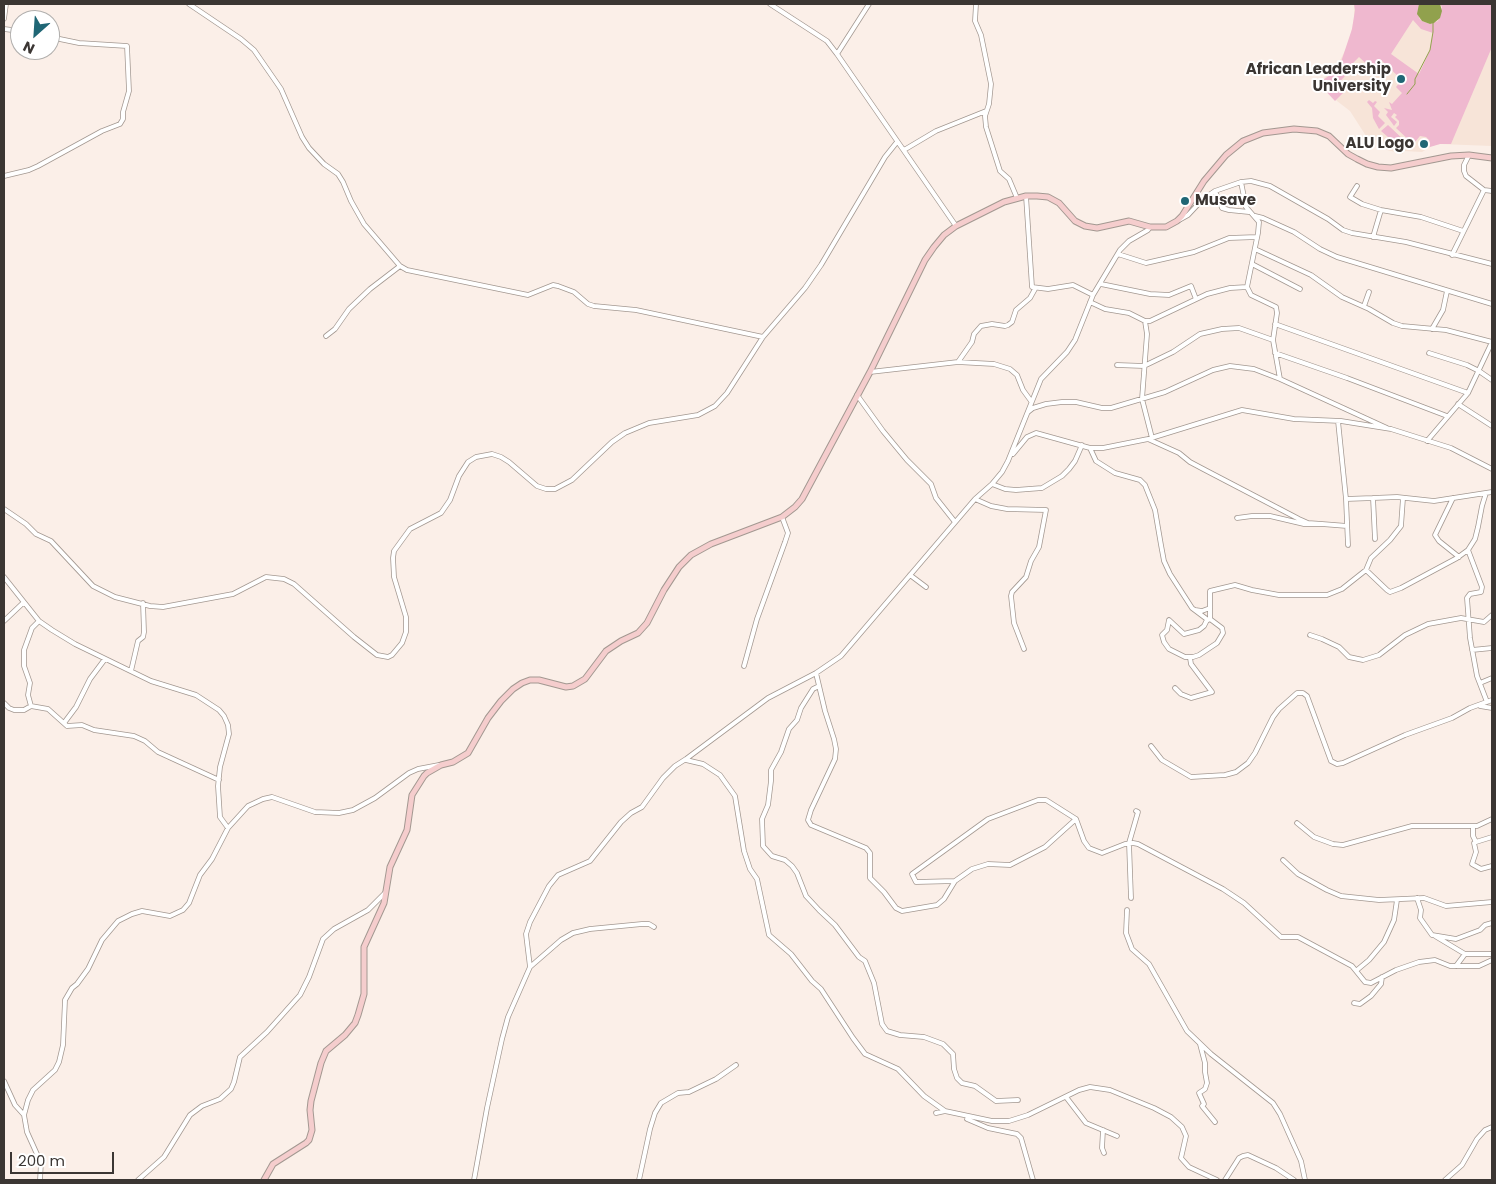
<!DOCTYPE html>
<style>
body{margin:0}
#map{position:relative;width:1496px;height:1184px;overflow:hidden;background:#fbefe8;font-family:Poppins,sans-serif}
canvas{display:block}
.frame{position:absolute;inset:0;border:5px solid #3b3633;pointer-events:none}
.north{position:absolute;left:10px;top:10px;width:50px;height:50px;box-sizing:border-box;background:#fff;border:1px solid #b1afad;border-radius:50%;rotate:206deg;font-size:14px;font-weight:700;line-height:20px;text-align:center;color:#3b3633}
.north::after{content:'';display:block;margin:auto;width:18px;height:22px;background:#1f6675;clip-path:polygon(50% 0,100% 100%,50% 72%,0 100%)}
.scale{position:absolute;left:10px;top:1152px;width:104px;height:22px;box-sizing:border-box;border:2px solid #3b3633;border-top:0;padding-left:6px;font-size:15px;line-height:18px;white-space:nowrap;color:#3b3633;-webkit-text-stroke:4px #fff;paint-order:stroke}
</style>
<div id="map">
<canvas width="1496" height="1184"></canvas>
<div class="frame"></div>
<div class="north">N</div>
<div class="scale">200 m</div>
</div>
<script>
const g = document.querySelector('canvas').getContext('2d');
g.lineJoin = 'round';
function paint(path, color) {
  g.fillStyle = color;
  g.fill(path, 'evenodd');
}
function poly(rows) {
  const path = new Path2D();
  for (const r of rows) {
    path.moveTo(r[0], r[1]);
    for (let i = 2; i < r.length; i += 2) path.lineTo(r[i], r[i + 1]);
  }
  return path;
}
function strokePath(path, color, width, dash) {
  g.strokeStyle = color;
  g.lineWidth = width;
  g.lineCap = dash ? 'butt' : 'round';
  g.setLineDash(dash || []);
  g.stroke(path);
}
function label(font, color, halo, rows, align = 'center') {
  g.font = font + ' Poppins,sans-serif';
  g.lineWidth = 4;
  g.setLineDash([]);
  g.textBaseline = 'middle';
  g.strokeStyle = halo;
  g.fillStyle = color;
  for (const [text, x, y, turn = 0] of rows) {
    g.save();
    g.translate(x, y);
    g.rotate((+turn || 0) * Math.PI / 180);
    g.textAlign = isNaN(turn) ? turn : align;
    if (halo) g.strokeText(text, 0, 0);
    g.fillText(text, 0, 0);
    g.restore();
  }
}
paint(poly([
 [1354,4,1492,4,1492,146,1440,144,1432,146,1422,152,1404,151,1403,154,1383,149,1368,139,1350,111,1337,101,1319,82,1336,68,1349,43,1354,19]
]), '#f7e4d8');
paint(poly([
 [1354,4,1419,4,1419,18,1422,21,1430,24,1438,21,1442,7,1440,4,1492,4,1492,47,1451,144,1440,144,1430,147,1429,140,1426,137,1420,136,1415,142,1410,141,1396,128,1399,125,1399,121,1395,117,1397,115,1394,113,1391,117,1397,122,1394,126,1392,123,1386,115,1388,112,1384,108,1392,110,1389,102,1392,104,1402,93,1396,87,1402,80,1381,60,1372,69,1359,57,1349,67,1348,66,1341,73,1345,76,1336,86,1343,93,1335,101,1320,85,1323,80,1333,73,1341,62,1352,29,1355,10],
 [1413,20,1421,29,1433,33,1430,50,1419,74,1391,54],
 [1369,100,1373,103,1375,101,1377,102,1374,106,1380,112,1378,116,1385,123,1379,129,1373,118,1372,108,1367,102],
 [1388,125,1406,142,1403,145,1402,141,1388,137,1381,131]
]), '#efb8cf');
paint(poly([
 [1419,4,1440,4,1442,11,1440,18,1434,23,1430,24,1422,21,1417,14]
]), '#91a14d');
strokePath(poly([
 [1407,94,1415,84,1415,79,1430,50,1433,32,1433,23]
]), '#91a14d', 1);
const minor = poly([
 [189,4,241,39,254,50,281,89,302,137,309,148,324,164,338,174,343,182,351,201,364,224,400,266,407,270,528,295,553,285,558,286,574,292,588,304,594,306,636,310,763,337],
 [770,4,827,41,837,54,956,226],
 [976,4,975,21,981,35,991,84,989,104,985,116,986,127,1000,171,1009,179,1017,198],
 [4,19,6,4],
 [4,29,20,31],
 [837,54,869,4],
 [904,150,936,131,986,111],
 [1469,155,1464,165,1464,171,1466,176,1484,190,1492,191],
 [4,176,29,170,38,166,102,131,120,124,123,119,123,112,129,91,127,46,79,43,50,37],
 [1241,182,1251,181,1270,186,1328,219,1343,230,1352,233,1406,242,1492,264],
 [1357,186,1350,197,1362,204,1381,210,1421,217,1463,231],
 [1215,191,1222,208,1229,210,1249,212],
 [1026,196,1032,287,1048,289,1073,285,1093,295],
 [1255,216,1263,218,1294,232,1320,249,1337,257,1492,304],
 [1179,220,1188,215,1203,199,1215,191,1241,182,1246,207,1259,222,1258,233,1247,287,1251,295,1276,307,1277,313,1273,340,1280,379,1387,428],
 [1373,237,1381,210],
 [1255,249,1311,275,1342,297,1369,309,1393,323,1402,326,1446,330,1492,342],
 [1118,254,1146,263,1194,252,1229,238,1257,237],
 [1452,255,1484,190],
 [1252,264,1300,289],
 [1101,284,1150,294,1169,295,1191,286,1196,299],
 [1090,302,1105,309,1129,313,1145,321,1150,321,1207,294,1230,288,1247,287],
 [1364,306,1369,292],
 [1145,321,1147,334,1142,399,1152,438],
 [1275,324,1468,393],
 [1432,329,1443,310,1447,291],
 [326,336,335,329,349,309,370,289,400,266],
 [1275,353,1347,378,1447,416],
 [1429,353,1467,365,1479,371,1492,380],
 [958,362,972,342,974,334,981,326,992,324,1005,326,1008,325,1012,322,1016,310,1030,298,1035,289],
 [1117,365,1144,366,1173,352,1200,334,1222,329,1239,328,1273,340],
 [870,372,958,362,994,364,1010,369,1017,375,1023,390,1031,401],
 [857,395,883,431,907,460,931,484,936,498,955,522],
 [1458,404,1492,426],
 [1028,412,1033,408,1046,404,1062,402,1076,402,1102,408,1111,408,1165,392,1213,370,1230,366,1254,369,1280,379],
 [1338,421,1346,499,1373,498],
 [1148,439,1179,453,1190,462,1207,471,1299,519,1308,523,1322,524,1304,524,1270,516,1252,516,1237,518],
 [1427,441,1468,393,1492,342],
 [1090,448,1096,461,1115,473,1140,480,1145,485,1155,510,1161,545,1164,561,1170,574,1192,608,1208,620,1210,619,1210,591,1235,585,1252,590,1279,595,1327,595,1342,589,1366,570,1387,590,1390,592,1401,588,1457,558,1468,550,1475,539,1478,527,1482,506,1486,493],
 [1013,454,1027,437,1036,433,1090,448,1103,448,1148,439,1242,410,1294,419,1341,421,1391,429,1451,448,1492,469],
 [992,484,1005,489,1016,490,1042,488,1062,476,1069,469,1075,461,1082,445],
 [1453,498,1435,535,1439,541,1459,557],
 [975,499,991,506,1007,509,1046,510,1039,547,1031,561,1026,577,1012,592,1011,596,1014,623,1024,649],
 [1346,499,1348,545],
 [4,509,26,524,36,534,51,541,93,586,115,597,150,606,163,607,233,594,266,577,284,579,294,584,354,637,377,655,388,657,392,655,402,643,406,632,406,617,394,577,393,558,394,551,410,529,441,513,450,500,459,476,468,462,476,457,492,454,501,457,509,462,537,486,546,489,555,489,572,480,612,442,625,433,649,423,698,415,715,406,727,393,763,337,805,288,821,265,885,157,897,142],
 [1322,524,1347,526],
 [1375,539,1373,498,1397,497,1434,501,1492,492],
 [1468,550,1482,587,1481,592,1470,594,1467,598,1470,638,1477,676,1487,702],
 [1366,570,1371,558,1390,540,1401,526,1403,498],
 [910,575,926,587],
 [4,577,39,621,52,630,75,644,151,681,196,695,219,710,224,716,228,725,229,734,220,767,218,786,220,817,228,828,248,806,263,799,272,797,315,812,339,813,353,810,375,798,409,773,418,769,439,765],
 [1195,610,1202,611,1210,608],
 [1207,620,1204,626,1199,630,1184,634,1169,620,1167,630,1162,635,1164,642,1169,649,1185,657,1193,657,1199,655,1217,643,1223,633,1222,628,1210,619],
 [4,621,23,603],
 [1310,635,1322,639,1339,647,1349,657,1363,660,1379,655,1405,635,1428,624,1461,618,1484,622,1492,615],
 [1472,650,1492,648],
 [744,666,757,619,785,542,788,533,782,517],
 [131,671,138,641,143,637,144,632,143,603],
 [816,673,825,711,834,739,836,749,835,759,811,810,808,820,811,825,866,848,870,853,870,878,884,892,896,908,902,911,937,905,944,899,955,881,972,869,988,864,1010,865,1045,847,1076,819],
 [1480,683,1492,678],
 [819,686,813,689,801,708,797,720,789,729,781,752,771,770,771,781,768,805,762,819,763,846,772,856,785,860,792,866,797,873,806,896,819,910,835,925,859,957,865,961,874,983,882,1024,887,1031,900,1035,924,1037,943,1044,953,1054,954,1069,957,1078,962,1083,975,1086,996,1101,1018,1100],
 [1175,688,1181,694,1191,698,1212,692,1191,664,1190,658],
 [4,703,9,708,14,710,24,710,31,706,48,709,67,726,82,725,94,730,134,736,145,741,158,752,219,780],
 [31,706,28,695,30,683,24,666,24,650,32,628,39,621],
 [1480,706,1492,708],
 [64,723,76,707,90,679,105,659],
 [1151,746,1162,760,1191,777,1225,775,1236,772,1248,763,1255,753,1273,717,1279,709,1297,693,1303,693,1307,696,1331,761,1337,764,1343,763,1405,735,1452,718,1470,708,1492,700],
 [686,760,703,764,720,775,735,796,744,851,750,869,757,879,769,935,791,954,812,981,821,989,853,1038,865,1054,898,1069,924,1096,945,1111,992,1121,1009,1121,1028,1115,1079,1090,1090,1087,1110,1090,1154,1108,1171,1117,1182,1127,1186,1136,1181,1158,1189,1167,1217,1180],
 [1297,823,1314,837,1333,844,1343,845,1412,826,1477,826,1492,819],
 [1473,826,1473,836,1476,842,1492,837],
 [1476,842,1474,843,1476,852,1472,864,1481,869,1492,866],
 [1283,860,1298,874,1327,890,1341,896,1379,900,1424,898,1446,906,1492,902],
 [955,881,916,882,912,874,988,819,1038,800,1046,800,1076,819,1084,841,1089,848,1102,853,1125,844,1133,843,1138,844,1223,889,1244,903,1281,937,1298,937,1352,966,1365,982,1371,983,1396,970,1419,962,1435,960,1450,966,1479,966,1492,960],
 [1131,898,1129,843,1138,812,1136,811],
 [1417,898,1421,910,1420,918,1432,935,1456,939,1480,930,1485,925,1492,923],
 [1127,910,1126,933,1132,949,1149,964,1187,1031,1211,1054,1273,1103,1280,1114,1301,1161,1305,1180],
 [1435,936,1465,954,1492,954],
 [1456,966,1465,954],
 [530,967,561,940,573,933,590,929,642,924,649,924,654,927],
 [1357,970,1369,960,1384,942,1394,920,1397,900],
 [1354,1003,1360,1004,1371,996,1381,984,1382,977],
 [1200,1044,1205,1063,1205,1072,1207,1083,1205,1089,1199,1093,1204,1104,1202,1106,1215,1122],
 [4,1081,15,1105,24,1115,28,1100,33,1090,55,1070,59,1062,63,1045,65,1000,72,988,77,984,88,969,102,940,118,921,132,914,142,911,170,916,183,910,189,903,200,875,212,859,228,828],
 [1066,1097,1086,1123,1117,1136],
 [936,1113,945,1111],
 [24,1115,27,1132,41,1163,40,1180],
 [967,1119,988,1128,1017,1134,1021,1138,1033,1180],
 [1103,1130,1102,1148,1104,1153],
 [138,1180,164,1157,190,1115,202,1106,220,1099,231,1089,234,1082,240,1057,267,1032,300,995,309,977,323,939,334,929,368,910,385,893],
 [474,1180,487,1108,502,1039,508,1017,530,967,526,934,530,922,549,886,558,875,590,861,621,822,631,813,642,807,663,778,675,766,686,759,768,698,816,673,841,656,975,499,992,484,1002,472,1008,461,1041,379,1067,352,1075,340,1093,295,1120,250,1129,241,1148,230,1150,227],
 [639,1180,650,1129,655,1113,661,1103,678,1093,689,1092,716,1079,736,1065],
 [1225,1180,1239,1158,1243,1156,1248,1155,1276,1168,1294,1180],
 [1445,1180,1462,1165,1477,1139,1485,1130,1492,1127]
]);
const secondary = poly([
 [264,1180,273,1164,306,1143,309,1140,312,1130,310,1110,311,1101,321,1063,326,1051,345,1035,355,1023,358,1015,364,994,364,947,384,903,390,867,407,830,412,795,424,776,427,773,441,765,453,762,468,753,488,718,501,701,513,689,522,683,530,680,539,680,566,687,573,686,585,679,606,651,621,641,638,633,647,623,664,590,679,567,691,555,711,544,782,517,795,507,802,499,870,372,925,260,934,247,944,235,956,226,1004,202,1026,196,1037,196,1048,197,1059,203,1075,221,1085,226,1097,228,1129,221,1150,227,1166,227,1177,221,1182,216,1204,181,1226,155,1243,141,1263,133,1294,129,1317,131,1329,136,1348,154,1357,159,1367,164,1378,167,1391,168,1451,156,1469,155,1492,158]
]);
strokePath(minor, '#a39891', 5.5);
strokePath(secondary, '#a39891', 7);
strokePath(minor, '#fff', 4);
strokePath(secondary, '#f5cdcd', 5);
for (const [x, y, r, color] of [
 [1401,79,5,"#1f6675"],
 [1424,144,5,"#1f6675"],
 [1185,201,5,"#1f6675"]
]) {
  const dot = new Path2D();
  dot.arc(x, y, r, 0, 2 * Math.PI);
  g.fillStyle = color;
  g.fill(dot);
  strokePath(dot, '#fff', 2);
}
label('bold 15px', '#3b3633', '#fff', [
 ["African Leadership",1391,70],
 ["University",1391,87],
 ["ALU Logo",1414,144],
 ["Musave",1195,201,"left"]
], 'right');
</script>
